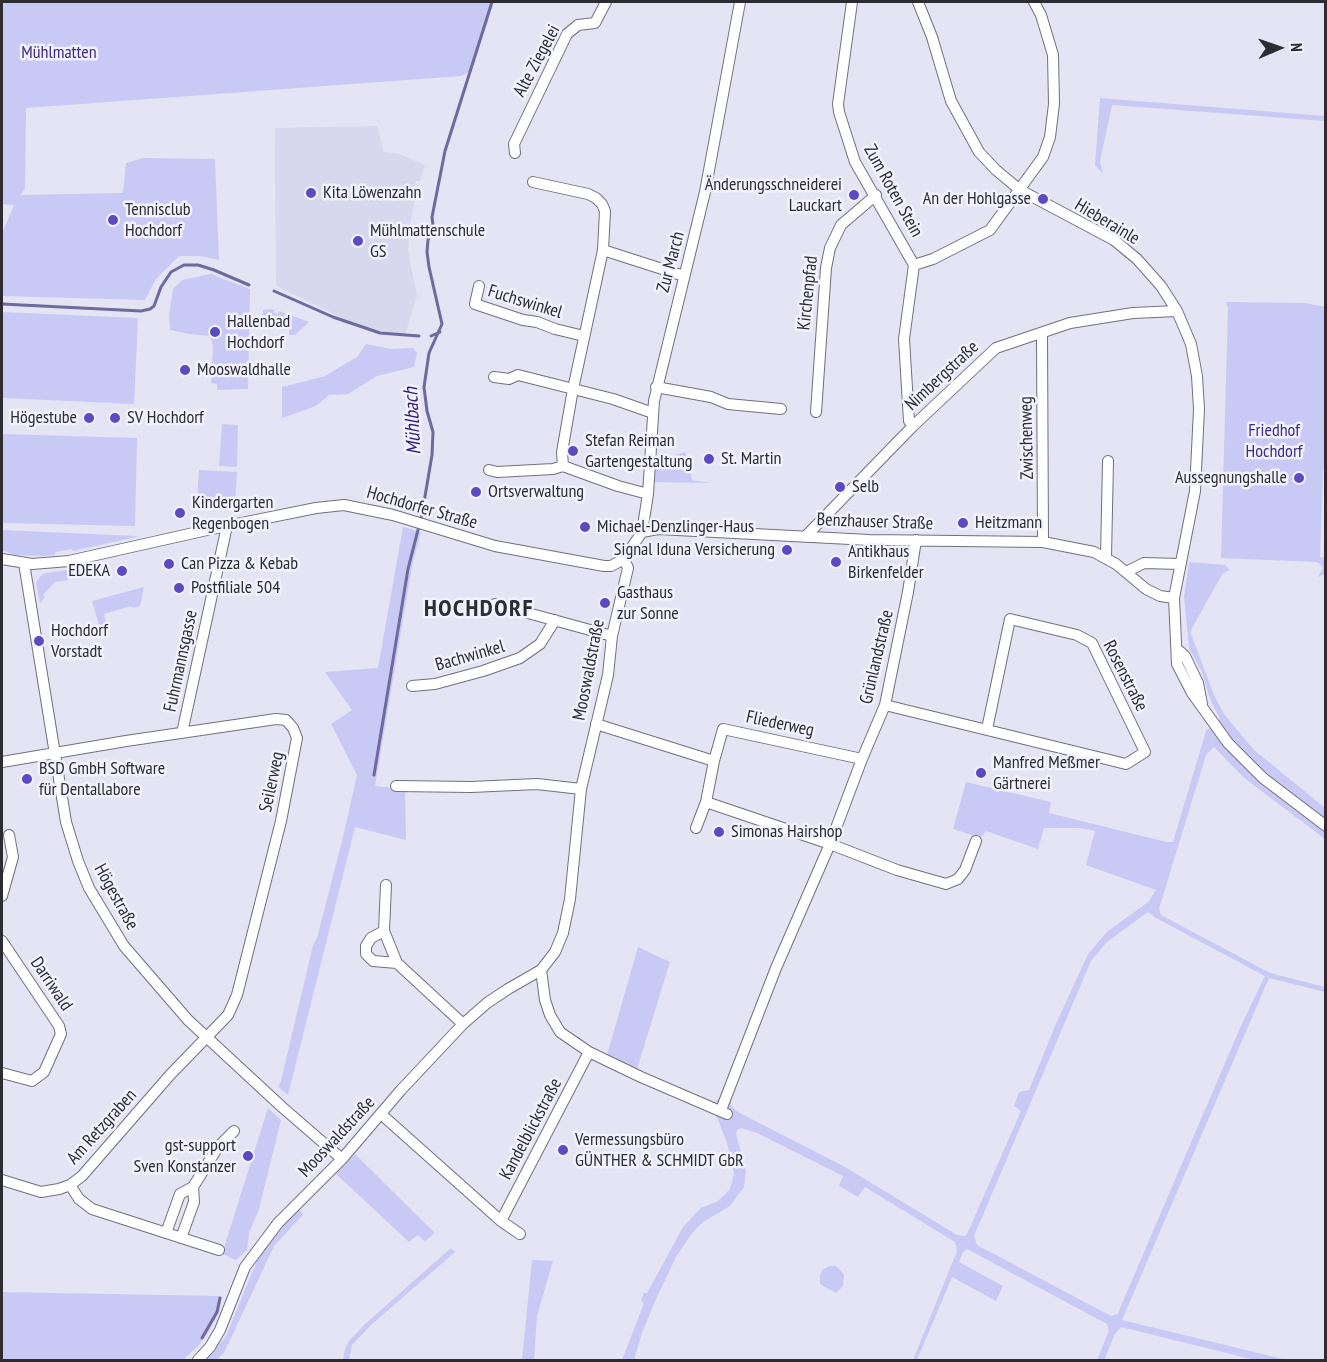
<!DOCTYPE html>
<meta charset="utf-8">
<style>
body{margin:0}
#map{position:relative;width:1327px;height:1362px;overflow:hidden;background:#e4e4f4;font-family:"PT Sans Narrow",sans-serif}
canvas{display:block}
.frame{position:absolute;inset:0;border:3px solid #2c2c31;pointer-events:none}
.north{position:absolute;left:1249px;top:18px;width:60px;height:60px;-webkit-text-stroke:4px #f2f2ff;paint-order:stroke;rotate:88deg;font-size:16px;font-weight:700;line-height:24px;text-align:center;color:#2c2c31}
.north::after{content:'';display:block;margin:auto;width:21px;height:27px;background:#2c2c31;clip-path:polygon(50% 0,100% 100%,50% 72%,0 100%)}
</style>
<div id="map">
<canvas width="1327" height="1362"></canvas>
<div class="frame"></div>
<div class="north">N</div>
</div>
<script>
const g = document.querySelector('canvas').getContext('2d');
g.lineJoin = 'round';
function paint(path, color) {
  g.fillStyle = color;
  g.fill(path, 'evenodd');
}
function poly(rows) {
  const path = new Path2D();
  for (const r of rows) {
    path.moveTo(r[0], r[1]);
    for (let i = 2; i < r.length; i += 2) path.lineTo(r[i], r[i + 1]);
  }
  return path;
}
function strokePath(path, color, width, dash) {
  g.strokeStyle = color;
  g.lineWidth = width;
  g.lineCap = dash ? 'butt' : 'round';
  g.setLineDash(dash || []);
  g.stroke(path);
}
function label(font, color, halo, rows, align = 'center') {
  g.font = font + ' "PT Sans Narrow",sans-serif';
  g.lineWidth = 5;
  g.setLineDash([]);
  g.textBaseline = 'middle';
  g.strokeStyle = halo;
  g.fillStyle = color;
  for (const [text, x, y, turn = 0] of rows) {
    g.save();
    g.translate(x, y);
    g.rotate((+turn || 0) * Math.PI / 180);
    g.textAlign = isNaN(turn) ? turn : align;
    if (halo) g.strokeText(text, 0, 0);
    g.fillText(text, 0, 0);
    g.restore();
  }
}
paint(poly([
 [377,126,384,152,399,154,425,165,420,181,416,181,414,188,417,190,410,223,408,251,417,296,405,335,381,332,355,324,276,286,275,128]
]), '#d7d7ee');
paint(poly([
 [2,2,493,2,487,24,469,72,461,76,26,108,25,188,21,195,123,193,126,163,143,158,215,159,219,260,200,256,179,256,156,279,145,300,2,296,2,234,14,205,2,204],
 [1100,98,1325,116,1325,121,1112,105,1100,161,1103,174,1095,165],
 [211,274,250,289,248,389,217,390,217,384,211,383,213,346,210,336,189,334,170,330,169,315,173,289,182,280],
 [1226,302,1305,303,1325,307,1326,470,1323,470,1320,557,1325,558,1325,574,1318,577,1323,568,1320,564,1316,562,1221,558,1228,308],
 [270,309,274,310,274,313,278,314,279,311,309,322,295,335,289,335,289,325,262,325,263,310],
 [2,312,138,318,134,404,2,398],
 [366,344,391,349,413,348,417,353,414,367,377,376,348,394,329,395,316,406,282,418,282,387,325,376,357,357],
 [222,424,238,425,237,467,219,466],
 [2,434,137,438,135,526,2,523],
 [685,452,687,462,682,464,684,470,690,469,692,480,711,483,653,482,656,462],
 [199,470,237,472,235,504,197,503],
 [403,527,421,532,412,566,375,786,405,789,406,840,355,827,288,1095,278,1087,281,1081,313,945,317,938,343,837,357,775,331,724,352,710,325,672,378,668],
 [2,530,136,536,140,536,73,551,72,549,55,552,55,555,41,556,15,555,2,550],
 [1189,562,1225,565,1230,570,1223,573,1192,628,1191,634,1214,695,1224,714,1254,750,1325,808,1325,839,1243,777,1214,747,1206,755,1159,909,1161,915,1270,973,1325,987,1325,992,1269,978,1122,1320,1287,1360,1255,1360,1121,1327,1115,1334,1104,1360,1097,1360,1109,1331,1107,1324,967,1249,963,1252,959,1262,1003,1286,996,1301,952,1277,917,1360,913,1360,957,1251,955,1242,865,1187,858,1197,839,1186,843,1176,757,1133,741,1128,737,1130,736,1134,746,1170,744,1187,730,1206,703,1222,692,1233,676,1257,656,1299,642,1333,634,1360,622,1360,644,1303,641,1301,644,1293,647,1293,683,1227,701,1208,718,1201,730,1189,734,1174,727,1143,717,1117,710,1111,638,1082,643,1073,714,1102,721,1098,796,929,731,1099,731,1105,736,1111,845,1167,957,1235,964,1236,967,1234,1021,1111,1014,1106,1019,1092,1029,1090,1055,1026,1088,954,1107,932,1148,902,1156,890,1086,865,1095,831,1080,828,1044,828,1038,849,986,831,981,838,953,829,966,782,1051,802,1049,813,1167,842,1173,842,1206,731,1220,719,1210,699,1202,672,1189,648,1184,597],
 [1148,912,1156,918,1265,976,1240,1028,1121,1306,1118,1314,1111,1316,977,1245,974,1236,1091,961,1107,942],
 [67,570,68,580,55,582,43,595,45,597,40,603,36,583,42,574],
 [144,587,140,606,132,608,131,606,104,614,106,622,103,623,105,631,101,632,92,601],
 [638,947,670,962,637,1069,607,1055],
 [268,1108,281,1120,259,1209,249,1233,247,1250,236,1260,222,1254],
 [355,1154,435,1233,425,1241,418,1235,409,1242,336,1174],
 [299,1208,303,1215,274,1246,224,1353,216,1360,206,1360,226,1336,261,1251],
 [451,1248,455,1252,371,1325,352,1345,349,1360,343,1360,345,1349,349,1341,365,1324],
 [532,1260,553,1261,537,1316,534,1360,522,1360],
 [830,1266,836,1266,844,1274,843,1286,836,1293,820,1284,820,1275,822,1270],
 [2,1292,218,1296,222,1297,219,1312,209,1331,199,1345,183,1360,2,1360]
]), '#c9c9f5');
strokePath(poly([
 [274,291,333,317,380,333,419,336],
 [2,304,141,311,150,309,154,306,161,287,171,272,184,265,198,265,214,270,249,285],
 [431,336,440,332],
 [421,520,432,455,433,432,427,411,424,387,429,353,442,324,429,267,427,252,428,240,433,225,432,217,445,151,492,2],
 [374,775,408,569,419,526],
 [202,1338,217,1312,220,1298]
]), '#6d6a9e', 3);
const minor = poly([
 [852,2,838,104,839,112,855,162,914,265,933,259,990,230,1043,157,1050,137,1054,104,1053,55,1041,15,1034,2],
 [918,2,932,37,951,101,979,152,996,170,1020,190,1114,240,1137,259,1161,286,1177,311,1191,344,1197,376,1199,409,1195,491,1174,598,1177,664,1192,693,1228,743,1263,778,1326,826],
 [515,153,514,144,567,34,578,25,595,23,606,2],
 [533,182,588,194,596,198,602,204,605,211,603,250,573,389,562,452,563,466],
 [603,250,684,276],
 [479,286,475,304,523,320,537,322,555,329,584,336],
 [1042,334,1043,542],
 [494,377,509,379,518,375,613,399,653,413],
 [656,387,711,397,728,404,781,409],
 [816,412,826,268,830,248,841,225,876,195],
 [913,426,909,421,904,339,914,265],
 [489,470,497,472,553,469,563,466,618,486,648,494],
 [642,532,658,529,869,540,1043,542,1094,552,1116,564,1146,589,1160,596,1174,598],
 [642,532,648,494,654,401,705,192,740,2],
 [805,537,913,426,996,348,1070,323,1133,313,1177,311],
 [1106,557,1108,461],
 [2,559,32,564,69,561,207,530,316,508,344,505,393,515,495,546,604,566,611,566,624,559,642,532],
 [24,563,66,822,78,861,89,888,124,946,188,1020,282,1107,342,1159],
 [1126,572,1144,563,1180,564],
 [495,604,612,636],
 [1177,649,1185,656,1198,683,1202,704],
 [412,686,435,684,483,671,520,658,540,644,555,620],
 [885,705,1126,764,1145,752,1092,643,1077,635,1010,619,987,729],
 [596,724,714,761,706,802,696,828],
 [182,733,227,526],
 [714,761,723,729,862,759],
 [2,762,126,741,276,719,286,720,293,728,297,738,281,821,237,995,228,1015,170,1075,82,1176,70,1185,59,1189,41,1192,2,1180],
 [396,786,471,787,537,784,581,789],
 [706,802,830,844,897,870,946,884,958,879,965,870,976,841],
 [386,885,384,931,397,963,463,1024],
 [2,896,13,857,9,835],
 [384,931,371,938,366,946,366,954,373,961,397,963],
 [2,941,59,1026,61,1034,44,1072,32,1081,2,1073],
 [541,970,545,1000,550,1015,560,1032,589,1052,641,1077,727,1114],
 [721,1110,776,968,830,844,862,759,885,705,908,592,916,540],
 [381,1114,501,1221,520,1234],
 [70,1185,79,1199,92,1209,219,1250],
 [501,1221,589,1052],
 [166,1233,180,1194,193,1187],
 [181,1238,194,1202,193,1187,218,1147,234,1131],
 [198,1360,210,1347,220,1330,245,1267,278,1223,342,1159,401,1090,463,1024,487,1003,508,989,541,970,555,952,563,933,570,899,581,789,608,675,612,636,628,568,624,559]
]);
strokePath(minor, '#70707e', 12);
strokePath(minor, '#fff', 10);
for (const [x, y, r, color] of [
 [311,193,6,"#5d49c1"],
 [854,195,6,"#5d49c1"],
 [1043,199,6,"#5d49c1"],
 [113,220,6,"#5d49c1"],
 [358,241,6,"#5d49c1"],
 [215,332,6,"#5d49c1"],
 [185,370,6,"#5d49c1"],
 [89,418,6,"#5d49c1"],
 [115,418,6,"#5d49c1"],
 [573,451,6,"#5d49c1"],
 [709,459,6,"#5d49c1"],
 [1299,478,6,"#5d49c1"],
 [840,487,6,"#5d49c1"],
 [476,492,6,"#5d49c1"],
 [180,513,6,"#5d49c1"],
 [963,523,6,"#5d49c1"],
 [585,527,6,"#5d49c1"],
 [787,550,6,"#5d49c1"],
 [836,562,6,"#5d49c1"],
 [169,564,6,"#5d49c1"],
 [122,571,6,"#5d49c1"],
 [179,588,6,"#5d49c1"],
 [605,603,6,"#5d49c1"],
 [39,641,6,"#5d49c1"],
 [981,773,6,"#5d49c1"],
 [27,779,6,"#5d49c1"],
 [719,832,6,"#5d49c1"],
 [563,1150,6,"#5d49c1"],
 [248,1156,6,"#5d49c1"]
]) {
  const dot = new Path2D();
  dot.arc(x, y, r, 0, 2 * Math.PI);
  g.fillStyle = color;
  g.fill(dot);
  strokePath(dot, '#f2f2ff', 2);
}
label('18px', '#3c2d82', '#f2f2ff', [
 ["Mühlmatten",59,53],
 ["Friedhof",1274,431],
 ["Hochdorf",1274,452]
]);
label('18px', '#2c2c31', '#f2f2ff', [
 ["Alte Ziegelei",537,61,-62],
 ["Zum Roten Stein",893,191,61],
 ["Hieberainle",1107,222,31],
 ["Zur March",671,262,-75],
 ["Kirchenpfad",808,293,-84],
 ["Fuchswinkel",525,302,17],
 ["Nimbergstraße",942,376,-43],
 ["Zwischenweg",1027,438,-91],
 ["Hochdorfer Straße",422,508,16],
 ["Benzhauser Straße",875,522,2],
 ["Bachwinkel",470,656,-16],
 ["Grünlandstraße",877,657,-77],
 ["Fuhrmannsgasse",181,661,-78],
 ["Mooswaldstraße",589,670,-79],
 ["Rosenstraße",1125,676,63],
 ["Fliederweg",780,724,12],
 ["Seilerweg",272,782,-78],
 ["Högestraße",116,897,61],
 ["Darriwald",51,984,56],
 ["Am Retzgraben",102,1127,-48],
 ["Kandelblickstraße",531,1129,-62],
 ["Mooswaldstraße",337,1137,-47]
]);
label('18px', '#2c2c31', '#f2f2ff', [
 ["Änderungsschneiderei",842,185,"right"],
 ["Lauckart",842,206,"right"],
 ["Kita Löwenzahn",323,193],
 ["An der Hohlgasse",1031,199,"right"],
 ["Tennisclub",125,210],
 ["Hochdorf",125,231],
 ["Mühlmattenschule",370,231],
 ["GS",370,252],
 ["Hallenbad",227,322],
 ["Hochdorf",227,343],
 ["Mooswaldhalle",197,370],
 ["Högestube",77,418,"right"],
 ["SV Hochdorf",127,418],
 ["Stefan Reiman",585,441],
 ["Gartengestaltung",585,462],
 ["St. Martin",721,459],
 ["Aussegnungshalle",1287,478,"right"],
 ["Selb",852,487],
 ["Ortsverwaltung",488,492],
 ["Kindergarten",192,503],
 ["Regenbogen",192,524],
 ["Heitzmann",975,523],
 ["Michael-Denzlinger-Haus",597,527],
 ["Signal Iduna Versicherung",775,550,"right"],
 ["Antikhaus",848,552],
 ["Birkenfelder",848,573],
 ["Can Pizza & Kebab",181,564],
 ["EDEKA",110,571,"right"],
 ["Postfiliale 504",191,588],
 ["Gasthaus",617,593],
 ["zur Sonne",617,614],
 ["Hochdorf",51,631],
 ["Vorstadt",51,652],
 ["Manfred Meßmer",993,763],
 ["Gärtnerei",993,784],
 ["BSD GmbH Software",39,769],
 ["für Dentallabore",39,790],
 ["Simonas Hairshop",731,832],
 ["Vermessungsbüro",575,1140],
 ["GÜNTHER & SCHMIDT GbR",575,1161],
 ["gst-support",236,1146,"right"],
 ["Sven Konstanzer",236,1167,"right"]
], 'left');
label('italic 20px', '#2f1c70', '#f2f2ff', [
 ["Mühlbach",413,421,-93]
]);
g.letterSpacing = '1.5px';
label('bold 24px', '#2c2c31', '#f2f2ff', [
 ["HOCHDORF",479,609]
]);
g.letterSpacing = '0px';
</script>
